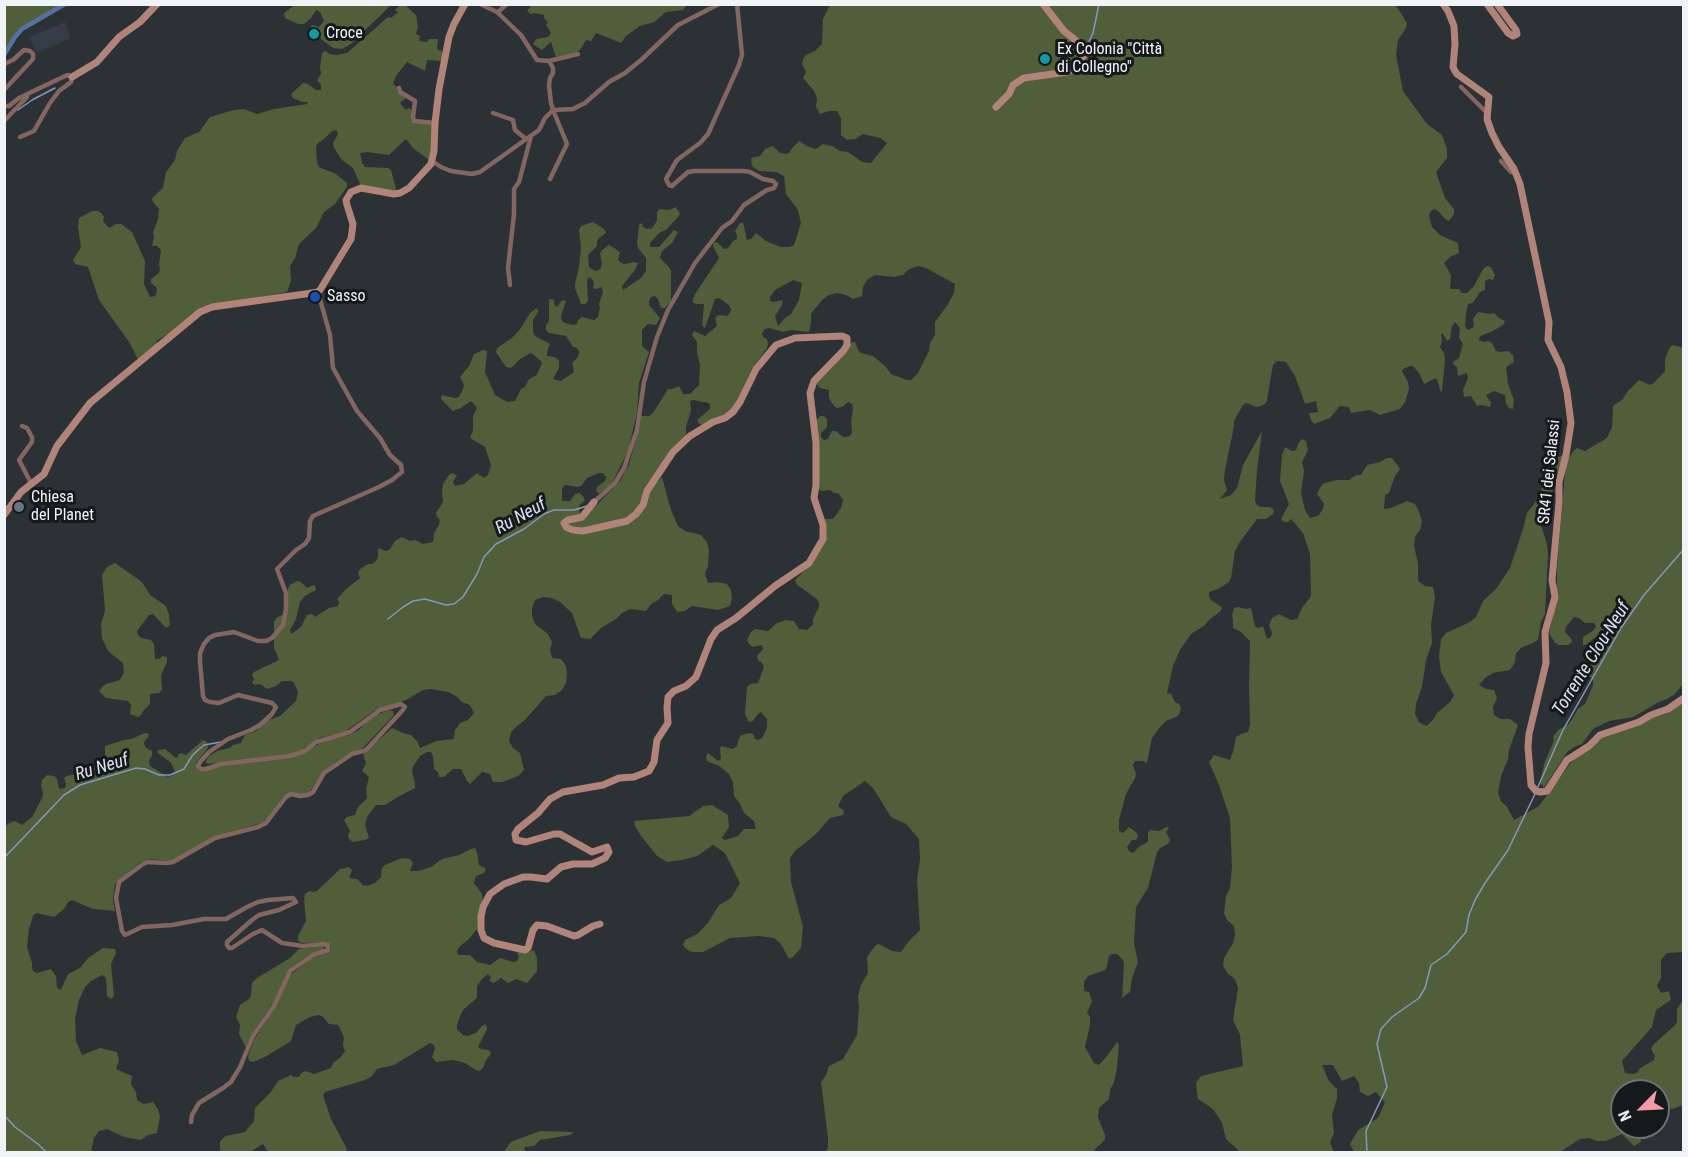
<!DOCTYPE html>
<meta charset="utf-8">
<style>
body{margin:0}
#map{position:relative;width:1688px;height:1157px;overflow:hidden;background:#2c3136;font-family:"Roboto Condensed",sans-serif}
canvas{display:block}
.frame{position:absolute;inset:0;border:6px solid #f1f4f7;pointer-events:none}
.north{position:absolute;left:1610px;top:1079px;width:60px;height:60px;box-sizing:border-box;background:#16191b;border:2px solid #6e7173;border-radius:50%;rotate:246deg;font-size:16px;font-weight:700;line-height:24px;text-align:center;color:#f1f4f7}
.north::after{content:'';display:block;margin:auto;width:21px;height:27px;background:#f39aa7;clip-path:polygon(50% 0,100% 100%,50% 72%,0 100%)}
</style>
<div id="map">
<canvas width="1688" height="1157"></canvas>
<div class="frame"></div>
<div class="north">N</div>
</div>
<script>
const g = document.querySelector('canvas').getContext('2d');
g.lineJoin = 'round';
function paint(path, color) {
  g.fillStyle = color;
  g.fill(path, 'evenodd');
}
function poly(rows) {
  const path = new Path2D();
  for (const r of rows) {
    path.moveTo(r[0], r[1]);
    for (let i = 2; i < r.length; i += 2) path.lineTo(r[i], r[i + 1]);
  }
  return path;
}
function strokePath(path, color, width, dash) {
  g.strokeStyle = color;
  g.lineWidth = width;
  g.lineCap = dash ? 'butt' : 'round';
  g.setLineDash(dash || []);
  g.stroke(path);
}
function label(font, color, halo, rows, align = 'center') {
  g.font = font + ' "Roboto Condensed",sans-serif';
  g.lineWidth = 6;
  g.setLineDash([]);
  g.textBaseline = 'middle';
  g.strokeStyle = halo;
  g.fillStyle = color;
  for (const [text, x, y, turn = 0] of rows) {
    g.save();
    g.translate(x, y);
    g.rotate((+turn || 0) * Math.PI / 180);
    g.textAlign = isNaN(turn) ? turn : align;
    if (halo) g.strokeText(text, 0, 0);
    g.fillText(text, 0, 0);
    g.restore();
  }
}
paint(poly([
 [65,22,71,38,36,53,29,37]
]), '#343d47');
paint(poly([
 [5,4,64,4,64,5,23,28,13,39,5,54],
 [392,4,351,44,342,49,333,48,321,39,319,33,311,30,311,26,313,25,319,27,324,21,320,12,316,10,311,18,304,24,298,24,285,18,284,13,295,5],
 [532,4,687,5,683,10,666,12,654,22,640,26,626,36,621,43,596,33,591,41,586,40,580,50,577,52,556,57,551,42,542,50,533,44,536,39,548,37,551,33,546,25,548,22,544,18,544,15,534,13,531,14,527,11],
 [1395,4,1407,23,1406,28,1398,40,1396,55,1403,91,1427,124,1442,135,1447,149,1447,158,1436,172,1445,198,1454,209,1454,214,1449,221,1445,219,1438,211,1434,209,1430,212,1429,216,1432,227,1440,235,1458,243,1459,253,1450,257,1444,263,1451,275,1450,289,1459,289,1462,293,1467,293,1474,286,1483,269,1487,266,1491,267,1495,275,1493,280,1489,279,1485,281,1485,290,1480,292,1473,303,1468,304,1466,314,1465,326,1468,330,1474,327,1473,319,1477,313,1479,312,1489,314,1494,313,1499,318,1505,321,1503,325,1491,332,1480,336,1479,340,1484,342,1488,341,1492,343,1496,351,1500,352,1508,351,1513,355,1514,362,1506,367,1508,384,1514,400,1513,409,1509,408,1506,404,1505,395,1494,391,1486,395,1491,403,1490,407,1481,405,1477,406,1471,396,1464,397,1463,390,1468,378,1467,373,1458,376,1457,367,1453,364,1453,362,1459,358,1463,344,1459,338,1460,328,1455,322,1452,326,1450,339,1447,341,1443,334,1441,334,1442,341,1440,347,1444,353,1445,360,1442,391,1441,392,1440,390,1438,382,1436,378,1424,384,1419,373,1413,366,1410,366,1403,369,1402,371,1408,382,1409,389,1405,402,1400,409,1380,415,1370,410,1351,413,1349,407,1340,406,1330,418,1314,424,1311,420,1309,413,1318,412,1316,401,1305,404,1295,376,1286,362,1277,361,1273,365,1267,400,1265,404,1261,406,1256,407,1247,403,1243,405,1234,421,1234,426,1225,470,1224,480,1227,490,1220,499,1231,495,1237,488,1243,465,1262,431,1257,470,1255,501,1257,505,1261,507,1270,507,1274,510,1273,514,1266,519,1257,519,1239,543,1235,551,1231,578,1229,582,1218,589,1209,592,1209,596,1211,600,1222,607,1221,611,1210,619,1204,626,1191,634,1180,650,1173,666,1167,693,1171,694,1175,702,1179,704,1181,708,1180,712,1178,716,1166,721,1160,727,1152,738,1147,763,1143,761,1135,761,1133,765,1136,774,1135,778,1126,794,1119,820,1119,831,1123,833,1129,827,1136,832,1138,836,1136,840,1132,840,1127,847,1129,851,1133,853,1141,845,1145,844,1148,841,1148,833,1150,830,1159,831,1167,827,1169,828,1166,832,1170,840,1168,844,1160,848,1157,852,1148,888,1136,907,1134,943,1138,962,1132,978,1130,992,1122,998,1124,964,1123,960,1117,954,1112,954,1109,956,1107,966,1105,970,1088,976,1084,982,1084,991,1089,992,1092,1001,1087,1013,1090,1017,1090,1025,1085,1047,1094,1063,1099,1065,1107,1056,1117,1042,1119,1045,1117,1068,1114,1082,1110,1090,1109,1099,1099,1108,1098,1117,1105,1135,1105,1139,1102,1143,1095,1149,1094,1152,825,1152,828,1148,828,1138,821,1082,826,1075,829,1066,843,1059,857,1035,859,1008,858,996,861,985,868,973,867,957,871,951,876,945,879,944,892,951,901,952,908,942,920,930,917,880,920,859,919,839,906,824,891,817,873,788,865,781,843,796,838,806,844,811,843,815,830,818,816,834,795,851,790,858,791,882,803,927,801,948,793,957,789,959,781,944,774,938,759,936,730,938,703,952,692,952,686,949,683,945,685,940,697,934,708,923,719,905,731,898,740,883,725,853,713,845,697,856,682,860,667,862,657,856,641,836,635,826,634,821,689,816,703,806,712,805,728,815,729,827,722,838,725,840,738,836,744,829,756,829,754,821,744,813,740,804,734,796,733,783,729,774,719,766,707,761,706,757,708,753,718,761,721,759,720,750,721,746,733,749,737,746,739,738,742,735,750,733,754,735,755,739,758,740,762,738,767,728,767,719,761,712,758,714,753,721,749,722,745,714,747,687,750,684,758,683,764,667,762,663,758,660,757,656,763,649,762,645,753,647,749,644,747,640,751,632,755,629,768,631,777,623,786,620,794,621,799,629,807,630,813,624,813,619,819,607,819,603,817,599,796,584,795,580,812,563,823,545,826,536,825,519,833,519,841,508,843,500,838,493,834,493,830,490,822,491,818,489,815,422,820,416,824,416,827,419,827,427,821,433,821,437,824,440,828,439,832,431,836,431,843,437,847,437,851,435,852,431,851,422,853,409,852,404,848,402,842,407,837,408,834,406,829,398,829,390,820,388,816,383,852,342,855,342,858,350,861,353,873,356,886,367,891,374,907,380,911,380,918,373,929,351,930,343,935,335,935,322,948,304,954,293,955,284,926,268,918,266,909,269,903,275,894,277,875,275,867,280,863,287,862,296,853,299,846,295,837,293,829,295,822,300,811,314,811,323,809,332,791,330,783,332,769,328,765,329,762,333,763,337,767,339,768,344,767,348,751,370,734,408,727,414,703,425,699,424,697,420,710,409,710,404,706,402,702,402,694,400,690,401,691,410,686,427,686,436,635,511,625,519,583,528,572,528,567,523,591,511,620,481,629,464,640,426,641,416,649,416,653,413,668,389,672,389,679,386,683,394,690,394,699,385,700,365,697,353,697,342,692,335,694,331,705,336,717,326,715,318,718,315,727,316,730,313,731,309,729,305,719,298,715,299,705,328,702,325,704,304,696,304,692,302,695,294,719,258,713,246,714,242,718,243,724,249,728,248,733,241,737,239,737,235,735,231,739,224,743,222,747,240,751,239,756,233,766,241,781,247,790,247,794,245,801,223,798,210,786,194,784,176,776,172,759,171,752,166,751,158,760,156,765,149,773,146,780,153,788,154,793,147,799,141,807,146,816,149,823,144,832,146,840,151,848,152,862,162,871,163,887,143,880,138,863,134,855,139,847,140,841,135,841,118,837,111,829,111,820,114,816,107,817,98,814,91,803,78,806,72,802,64,803,59,806,55,815,51,822,44,823,19,830,5],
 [793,280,802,283,799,300,791,314,784,319,778,326,775,316,782,305,783,300,774,302,770,301,770,297,775,290],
 [400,5,405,5,416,15,418,27,416,34,420,36,419,41,427,42,429,39,438,39,437,49,442,51,442,61,427,60,425,71,407,62,396,76,393,84,397,87,397,91,407,97,400,103,406,110,409,108,413,111,411,120,433,125,431,154,429,160,413,148,406,139,389,155,367,152,360,153,362,163,365,167,388,168,391,170,396,189,395,191,361,186,353,168,342,160,334,148,333,143,338,134,336,130,332,131,325,138,317,144,316,148,317,162,319,167,336,174,347,183,347,187,335,204,324,212,316,228,299,244,295,258,290,266,291,280,287,292,250,299,208,305,177,329,156,341,158,344,138,359,129,342,99,300,88,267,75,264,73,260,81,247,78,227,79,218,92,211,97,211,101,213,104,217,103,221,109,228,116,224,121,224,132,232,145,261,144,284,150,297,155,296,157,292,156,287,151,283,151,279,159,273,160,269,159,264,161,250,157,246,152,246,154,237,153,232,158,219,159,209,153,202,152,198,163,188,166,172,175,160,177,151,185,138,199,132,210,117,234,110,244,109,257,114,274,109,307,104,308,102,302,102,293,98,291,94,303,83,308,84,316,90,321,90,321,85,317,80,321,74,320,67,322,53,325,51,330,54,336,55,347,53,388,17,391,18,398,12,395,10],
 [676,207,680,214,678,217,667,229,659,233,650,243,650,247,659,247,674,230,678,232,672,243,662,251,660,258,669,267,671,271,671,301,665,308,661,308,658,299,655,296,651,297,649,301,649,305,660,318,656,325,648,324,642,330,642,346,649,352,639,383,637,413,628,451,612,483,599,494,596,491,597,487,605,481,606,477,603,473,599,473,587,478,582,485,578,487,565,485,562,488,562,501,570,501,575,494,579,493,583,496,585,500,579,506,580,514,561,521,561,525,563,529,570,534,584,533,638,515,645,508,652,488,662,477,671,510,678,526,685,531,701,535,707,542,709,550,708,566,705,574,708,583,717,582,727,584,731,590,732,598,730,606,718,610,692,606,685,611,677,612,672,604,672,595,664,594,658,600,651,604,646,611,630,609,622,613,616,619,601,628,590,639,581,638,572,613,560,602,552,598,543,597,535,600,532,608,532,616,535,624,548,634,552,642,550,650,552,658,561,659,566,666,567,675,566,683,562,690,555,695,546,696,524,721,517,726,511,732,509,741,513,748,520,753,524,770,518,776,502,782,493,782,490,774,482,772,470,784,467,781,461,769,453,769,444,777,439,777,438,772,434,769,433,756,431,752,427,752,420,756,413,767,412,771,415,783,415,788,396,798,385,805,376,805,367,817,365,825,369,838,365,840,353,842,349,839,348,835,350,831,344,820,347,817,355,815,358,807,367,798,366,789,369,777,362,771,366,763,363,754,392,728,403,733,411,735,417,741,420,748,436,741,454,739,455,730,460,723,468,720,474,713,470,705,462,702,456,696,448,692,431,689,423,690,406,700,374,711,346,731,319,738,302,750,291,754,208,764,205,762,209,756,217,751,230,748,233,745,241,743,245,735,256,731,268,720,280,716,296,701,298,692,294,683,291,681,282,681,276,686,267,689,260,684,255,685,252,683,254,679,252,675,254,672,279,660,274,648,274,622,276,618,288,612,288,589,290,585,297,581,301,582,307,588,311,586,315,585,316,590,305,596,300,602,296,619,290,630,291,634,301,627,307,615,312,614,315,617,329,608,338,606,339,602,337,599,346,589,360,578,358,573,360,569,368,564,372,564,376,561,378,557,378,548,386,551,390,549,395,541,402,537,410,541,415,540,423,544,433,542,434,533,439,525,440,520,437,517,436,513,443,502,442,493,443,484,449,475,452,473,457,475,453,482,455,486,464,484,477,473,484,478,488,475,491,465,485,447,470,438,473,430,473,416,477,408,474,404,471,401,461,408,453,411,441,399,442,395,455,398,459,397,463,389,464,385,460,377,469,366,474,354,483,350,487,351,485,372,495,395,507,402,515,401,521,389,525,387,529,379,537,375,542,362,531,353,520,359,511,368,506,367,496,352,497,348,512,338,521,328,530,313,537,308,538,312,533,320,533,332,535,336,550,344,547,352,547,356,555,357,559,360,559,368,553,379,561,381,574,372,572,363,578,357,579,352,577,348,573,347,566,336,549,333,546,330,546,325,549,321,549,299,554,300,554,304,557,307,562,300,566,301,561,316,562,321,565,323,573,325,577,324,578,320,582,317,594,320,598,317,600,308,599,304,603,291,601,287,597,289,593,288,594,284,593,280,589,277,587,280,588,301,585,304,581,304,575,288,575,284,579,266,581,248,579,230,581,226,593,222,604,229,606,233,599,238,597,241,597,246,588,255,589,267,593,270,597,271,601,268,602,263,600,254,602,250,609,245,620,252,618,260,621,263,625,264,634,262,638,263,635,270,622,286,623,290,641,278,646,271,646,258,638,248,637,243,639,225,642,223,643,227,647,229,652,228,657,221,657,212,660,209,669,210],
 [1673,345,1681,347,1684,352,1683,684,1675,694,1667,699,1659,702,1633,717,1609,721,1593,729,1582,744,1574,747,1567,752,1544,788,1540,782,1545,761,1554,741,1553,737,1558,730,1569,724,1578,709,1585,704,1593,685,1593,680,1590,677,1582,677,1579,674,1580,670,1595,662,1601,656,1603,648,1601,640,1598,637,1593,638,1588,645,1583,645,1583,637,1594,630,1596,626,1594,623,1585,623,1579,618,1574,617,1566,627,1565,632,1571,638,1572,642,1568,645,1559,645,1555,643,1549,633,1557,599,1557,567,1565,473,1567,461,1574,450,1577,448,1585,451,1607,438,1612,427,1613,406,1623,399,1627,392,1639,380,1650,385,1654,383,1665,371,1665,359,1670,347],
 [1302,439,1306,441,1308,450,1302,462,1304,471,1301,493,1305,510,1310,518,1318,516,1323,509,1324,504,1317,494,1321,486,1324,483,1337,480,1349,480,1356,475,1361,475,1367,465,1380,462,1387,458,1392,458,1400,469,1395,476,1389,493,1385,495,1384,509,1391,508,1407,501,1415,504,1419,512,1422,521,1420,530,1415,537,1414,546,1418,563,1418,581,1425,586,1433,587,1435,597,1431,625,1432,643,1426,660,1422,687,1416,704,1415,714,1419,722,1426,726,1433,720,1437,713,1450,702,1454,695,1441,672,1439,656,1441,639,1446,633,1470,622,1476,617,1483,601,1496,589,1510,568,1523,529,1527,513,1537,500,1550,468,1556,458,1563,455,1553,487,1552,496,1548,504,1541,509,1539,519,1547,544,1548,553,1545,614,1541,622,1538,640,1531,644,1522,647,1516,653,1515,662,1510,670,1493,673,1485,678,1479,685,1486,689,1494,690,1497,698,1493,707,1494,715,1501,719,1510,719,1518,725,1509,750,1508,759,1501,776,1498,793,1501,801,1507,807,1514,820,1539,806,1572,761,1599,739,1648,719,1666,714,1683,701,1683,952,1667,953,1661,960,1661,978,1657,986,1661,993,1669,991,1671,1000,1656,1010,1652,1027,1622,1061,1625,1073,1634,1074,1638,1072,1639,1069,1654,1060,1655,1056,1651,1049,1653,1045,1674,1026,1677,1022,1677,1009,1683,1000,1683,1105,1672,1109,1664,1104,1658,1105,1658,1091,1622,1091,1622,1127,1638,1127,1641,1142,1634,1146,1622,1134,1606,1141,1597,1141,1589,1138,1580,1139,1560,1152,1354,1152,1350,1144,1358,1130,1378,1118,1385,1102,1376,1092,1368,1096,1360,1092,1359,1083,1354,1076,1342,1081,1333,1065,1322,1065,1329,1081,1337,1089,1337,1098,1332,1115,1334,1133,1330,1142,1334,1152,1240,1152,1226,1139,1222,1123,1213,1109,1198,1099,1196,1083,1201,1076,1243,1066,1240,1035,1233,1020,1238,988,1235,979,1228,974,1223,966,1224,958,1233,943,1235,934,1234,926,1227,920,1224,913,1226,896,1230,888,1232,867,1230,818,1219,785,1209,762,1214,755,1230,760,1233,752,1236,737,1241,734,1248,732,1250,724,1249,686,1250,641,1241,632,1233,628,1233,620,1232,616,1234,608,1238,607,1246,609,1251,608,1255,626,1258,628,1263,626,1267,639,1271,637,1272,633,1269,625,1272,618,1279,614,1291,620,1297,619,1302,608,1311,596,1310,554,1303,533,1291,519,1288,522,1284,522,1281,519,1289,504,1280,481,1282,455,1285,447,1292,451,1296,450,1299,442],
 [115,563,142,582,150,595,166,606,169,615,170,625,166,628,153,614,149,615,137,631,138,635,141,638,151,640,154,644,155,659,159,659,163,656,167,657,167,662,161,675,162,690,159,693,150,694,150,704,143,711,141,715,137,717,130,714,131,705,128,701,106,698,99,691,102,687,106,684,120,680,124,672,123,663,108,651,102,638,101,624,105,611,102,575,107,567],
 [389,710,393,711,394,715,364,747,347,755,336,762,321,774,309,793,305,794,288,794,284,796,269,817,262,823,215,836,178,859,169,861,150,859,141,862,121,878,115,884,113,900,115,911,93,909,72,900,68,902,64,909,54,917,36,913,33,916,29,929,27,947,32,963,32,967,33,971,37,973,51,969,56,976,57,988,61,990,68,974,80,968,88,958,103,948,115,949,116,953,111,964,114,996,111,999,107,996,106,978,102,975,91,981,85,987,79,1000,75,1019,76,1041,82,1055,100,1048,117,1052,119,1061,116,1069,132,1076,131,1084,136,1092,137,1100,144,1104,153,1102,158,1109,160,1117,157,1133,148,1135,141,1140,124,1137,107,1129,99,1131,94,1138,91,1152,5,1152,4,827,11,822,15,821,22,825,32,817,42,798,43,793,41,786,42,780,47,775,54,776,57,779,59,789,65,788,66,784,64,778,67,776,80,773,94,765,100,764,105,759,105,746,124,740,131,739,145,733,149,734,148,738,145,740,144,744,146,748,152,751,152,755,149,761,150,766,168,777,173,775,175,772,171,763,157,752,159,750,165,749,176,758,180,753,186,755,203,740,207,742,208,748,196,763,196,767,200,771,232,764,290,758,325,741,349,735,359,730,371,717],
 [475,848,477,852,479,865,486,869,484,873,476,876,474,883,482,894,483,903,477,929,469,939,459,947,457,951,458,955,470,955,477,962,490,965,500,958,513,962,517,961,519,957,516,950,526,953,534,950,537,958,537,971,527,983,516,979,508,983,501,978,494,983,489,981,491,977,488,974,482,979,477,986,477,998,464,1009,460,1016,457,1025,457,1029,463,1035,467,1036,476,1033,482,1026,486,1024,487,1029,478,1047,481,1049,489,1050,491,1054,486,1060,483,1068,480,1071,476,1070,465,1063,453,1060,436,1062,432,1057,435,1049,434,1045,430,1043,394,1065,377,1069,372,1076,365,1080,325,1092,323,1095,331,1119,345,1145,347,1150,345,1152,268,1152,263,1144,250,1152,220,1152,220,1142,223,1138,226,1136,245,1132,254,1121,255,1108,271,1092,278,1081,291,1075,294,1077,299,1077,301,1073,306,1071,314,1074,331,1068,333,1063,340,1058,345,1051,343,1046,344,1037,338,1025,329,1024,323,1017,319,1015,310,1017,296,1025,291,1041,265,1057,253,1062,249,1061,248,1056,254,1040,277,1004,289,976,310,959,330,951,331,948,330,944,326,942,302,943,298,941,298,936,306,921,304,898,305,894,309,891,313,892,317,891,340,869,345,868,349,867,352,870,349,878,357,879,363,885,367,886,375,883,381,877,382,868,385,865,402,858,410,859,413,863,410,871,418,871,431,867,442,859,459,855,471,849],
 [323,946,324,948,323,950,309,955,288,970,273,1003,251,1035,246,1048,239,1034,240,1025,236,1017,240,1005,249,999,251,996,252,983,257,978,290,958,299,949],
 [540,1131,574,1132,570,1135,540,1140,534,1146,525,1147,524,1149,526,1152,504,1152,509,1144,513,1141]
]), '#505e39');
strokePath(poly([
 [1086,48,1093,33,1099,4],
 [18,110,32,100,55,88],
 [388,619,403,607,413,601,425,599,446,605,454,604,463,597,477,574,484,557,496,544,524,529,544,514,554,510,574,510,587,506],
 [1537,789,1563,730,1621,628,1644,595,1684,549],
 [4,858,64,795,80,785,136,768,145,769,159,775,170,775,184,769,192,756,198,750,204,745,221,742],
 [4,1115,15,1127,38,1144,46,1152],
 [1367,1152,1366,1131,1387,1087,1377,1044,1381,1029,1392,1017,1419,998,1425,988,1431,965,1447,954,1466,932,1469,915,1475,900,1485,883,1508,850,1535,794]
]), '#8299bc', 1.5);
strokePath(poly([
 [4,55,15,37,22,29,65,4]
]), '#5372a3', 4.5);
strokePath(poly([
 [498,12,507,4],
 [549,61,578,54],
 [4,64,13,60,24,50,30,51,33,54,33,59,4,90],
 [1461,87,1487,113],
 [399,88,400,92,415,101,413,117,414,121,435,123],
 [4,106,9,106,19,98,65,76,69,75,72,77,71,82,59,91,50,103,34,131,20,137],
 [493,113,513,120,515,130,526,139],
 [4,121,27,97,27,95],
 [432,161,441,167,451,171,472,174,480,172,539,130,545,118,553,110,551,103,549,85,550,78,553,73,553,68,549,61,537,60,521,35,497,12,480,4],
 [1501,161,1511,172,1516,173],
 [550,179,567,144,553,110,573,109,585,103,609,82,625,73,641,60,678,25,719,4],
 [510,285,508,268,514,214,514,189,519,182,531,136],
 [22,426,27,428,32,437,32,442,19,460,31,483],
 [594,502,615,483,624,468,637,430,644,382,657,337,668,310,695,263,722,228,732,221,744,205,767,190,774,188,776,184,773,181,763,179,750,172,744,171,694,171,688,172,672,186,669,185,666,179,677,160,700,143,708,134,739,65,742,55,737,4],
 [191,1122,192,1115,199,1103,223,1088,231,1082,240,1067,253,1036,274,1006,290,971,313,955,328,950,328,945,323,944,303,946,282,943,262,930,253,934,232,948,229,948,227,945,227,942,252,920,259,915,279,910,296,902,293,898,268,900,258,902,247,907,226,919,204,919,172,925,142,927,125,935,122,931,116,898,119,882,143,864,148,862,166,863,173,862,215,838,258,827,266,823,286,797,291,794,300,796,308,795,313,792,324,773,352,754,366,750,402,711,405,707,401,704,380,710,350,732,316,742,305,751,290,756,221,764,206,769,201,769,198,766,200,762,209,752,228,739,251,730,260,725,272,714,276,707,272,703,238,695,219,703,210,702,205,700,203,696,200,661,200,653,204,644,209,638,215,635,234,632,258,641,266,641,272,638,283,625,286,609,286,593,277,569,296,550,305,544,309,538,310,521,313,516,379,487,392,480,402,472,401,465,390,455,380,438,357,411,333,368,330,335,318,292]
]), '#83665f', 4.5);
strokePath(poly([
 [1443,4,1448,11,1454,26,1455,44,1453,67,1455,71,1457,74,1489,97,1487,119,1492,133,1499,147,1514,169,1520,184,1549,322,1548,340,1561,367,1567,392,1571,423,1566,455,1559,482,1559,502,1552,580,1555,597,1545,632,1546,663,1529,734,1528,747,1531,785,1536,791,1541,792,1547,791,1567,760,1589,746,1600,735,1639,722,1651,715,1668,709,1684,698],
 [1487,4,1508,33,1513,36,1517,34,1516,30,1497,4],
 [72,77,97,62,119,37,140,22,157,4],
 [996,107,1009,94,1013,85,1024,78,1067,72,1074,69,1085,54,1083,46,1064,31,1043,4],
 [594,502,582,517,568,520,564,523,566,527,572,530,583,531,627,521,636,514,643,505,647,491,673,452,690,436,713,422,725,418,733,412,740,402,756,369,776,345,795,338,842,336,847,338,847,345,844,350,814,381,810,393,816,443,816,485,814,498,823,525,823,539,809,563,775,586,736,618,717,630,711,639,696,677,686,686,674,691,668,697,667,707,668,723,657,740,654,762,649,771,634,777,619,778,603,785,563,792,550,799,538,813,518,829,515,834,516,840,526,842,554,834,560,834,592,852,607,847,609,852,605,858,592,864,573,864,561,867,547,879,531,877,523,877,504,884,490,894,483,907,481,917,481,930,484,938,494,943,525,950,528,948,533,930,537,925,547,926,574,936,578,935,593,926,600,924],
 [4,515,21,492,44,474,57,446,90,403,200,312,212,307,305,294,318,292,320,290,351,239,353,224,347,205,346,200,351,192,361,188,394,194,400,193,409,188,431,164,434,151,435,123,439,89,449,37,454,24,465,4]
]), '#b18479', 7);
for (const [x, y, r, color] of [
 [314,34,6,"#0f9aa8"],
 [1045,59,6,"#0f9aa8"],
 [315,297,6,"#1a4fb4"],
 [19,507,6,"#6b7280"]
]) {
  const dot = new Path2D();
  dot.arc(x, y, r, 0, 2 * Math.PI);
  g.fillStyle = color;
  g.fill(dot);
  strokePath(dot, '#16191b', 2);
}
label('16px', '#f1f4f7', '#16191b', [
 ["Croce",326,34],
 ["Ex Colonia \"Città",1057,50],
 ["di Collegno\"",1057,68],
 ["Sasso",327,297],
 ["Chiesa",31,498],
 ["del Planet",31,516]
], 'left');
label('16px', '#f1f4f7', '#16191b', [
 ["SR41 dei Salassi",1550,472,-84]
]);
label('italic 18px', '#d8e2f1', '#16191b', [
 ["Ru Neuf",521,517,-29],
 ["Torrente Clou-Neuf",1592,659,-58],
 ["Ru Neuf",102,768,-17]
]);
</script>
